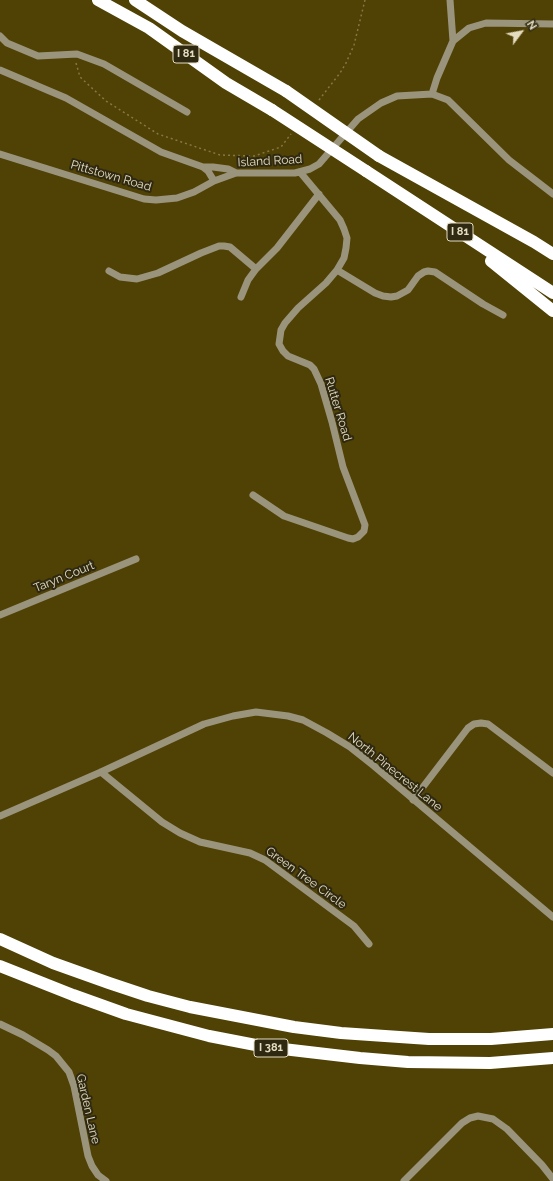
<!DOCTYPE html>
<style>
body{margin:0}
#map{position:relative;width:553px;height:1181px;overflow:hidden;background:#504104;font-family:Raleway,sans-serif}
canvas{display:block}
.north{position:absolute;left:501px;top:12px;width:40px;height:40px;-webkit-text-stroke:3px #2f2912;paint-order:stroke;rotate:58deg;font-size:11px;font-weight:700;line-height:16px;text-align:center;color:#e4dcc0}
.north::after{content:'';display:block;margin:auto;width:14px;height:18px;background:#e4dcc0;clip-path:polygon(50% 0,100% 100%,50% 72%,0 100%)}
</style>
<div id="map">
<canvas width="553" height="1181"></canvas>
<div class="north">N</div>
</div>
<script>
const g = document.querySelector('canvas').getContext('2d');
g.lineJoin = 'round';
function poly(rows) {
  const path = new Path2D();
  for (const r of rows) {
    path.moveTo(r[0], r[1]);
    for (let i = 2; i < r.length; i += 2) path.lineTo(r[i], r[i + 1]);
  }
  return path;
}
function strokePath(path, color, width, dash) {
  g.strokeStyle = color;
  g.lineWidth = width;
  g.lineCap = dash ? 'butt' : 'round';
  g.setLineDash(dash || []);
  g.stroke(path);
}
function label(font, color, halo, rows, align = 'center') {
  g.font = font + ' Raleway,sans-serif';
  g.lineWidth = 4;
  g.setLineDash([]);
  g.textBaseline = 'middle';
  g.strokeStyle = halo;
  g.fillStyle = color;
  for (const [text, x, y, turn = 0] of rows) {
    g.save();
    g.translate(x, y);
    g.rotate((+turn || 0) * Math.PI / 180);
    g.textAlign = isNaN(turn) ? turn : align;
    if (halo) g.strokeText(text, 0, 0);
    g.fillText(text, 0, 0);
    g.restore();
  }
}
strokePath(poly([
 [76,63,80,77,106,101,158,134,220,155,254,156,281,147,291,134],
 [319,100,340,73,346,63,354,45,365,0]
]), '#847847', 1.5, [2, 3]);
strokePath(poly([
 [0,36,7,43,38,56,77,54,104,64,187,112],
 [453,41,469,28,486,23,553,24],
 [0,70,66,98,161,152,203,167,208,171,214,181,236,173,295,173,310,169,319,164,358,119,381,103,397,96,432,94,448,100,509,160,553,194],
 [432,94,437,78,453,41,450,0],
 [0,154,144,199,156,200,177,198,194,192,214,181],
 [203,167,213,167,228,169,236,173],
 [337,270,375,293,383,296,391,297,397,296,408,290,418,276,424,272,428,271,435,272,483,304,503,315],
 [109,271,120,277,137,279,158,273,201,253,219,246,224,246,230,247,256,269],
 [241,297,248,280,256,269,277,248,319,194],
 [253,495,284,516,348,538,353,539,358,537,364,531,365,525,343,467,332,422,321,384,314,369,310,365,288,356,283,351,279,344,281,330,285,323,298,308,326,283,337,270,344,258,346,248,347,238,344,229,340,220,300,172],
 [0,615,136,559],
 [101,772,162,822,180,833,200,842,250,853,265,860,354,926,369,944],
 [413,800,468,728,474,724,481,723,488,724,553,773],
 [0,816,101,772,204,724,233,716,256,712,288,716,303,720,327,733,350,747,374,766,553,917],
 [0,1024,23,1035,48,1050,56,1056,69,1072,74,1086,88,1156,92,1166,98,1175,106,1181],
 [404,1181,462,1123,470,1118,478,1116,493,1119,507,1129,542,1165,553,1179]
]), '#9a947d', 7);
strokePath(poly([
 [98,0,149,28,226,83,272,110],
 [135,0,182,31,286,91],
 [379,156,534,242,553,254],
 [366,171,553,293],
 [491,261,553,311],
 [0,939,53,963,109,983,148,996,190,1007,294,1027,341,1033,429,1039,491,1039,553,1034],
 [0,966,73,995,126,1014,209,1036,266,1047,360,1058,408,1062,490,1063,553,1058]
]), '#fff', 12);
strokePath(poly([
 [286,91,379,156],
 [272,110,366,171]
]), '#fff', 12);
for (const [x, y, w] of [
 [186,54,26],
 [460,232,26],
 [271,1048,34]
]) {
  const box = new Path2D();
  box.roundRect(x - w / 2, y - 9, w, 18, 3);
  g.fillStyle = '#2f2912';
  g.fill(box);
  strokePath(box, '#e4dcc0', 1);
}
label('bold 11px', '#e4dcc0', null, [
 ["I 81",186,54],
 ["I 81",460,232],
 ["I 381",271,1048]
]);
label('12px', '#e4dcc0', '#2f2912', [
 ["Island Road",270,161,-3],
 ["Pittstown Road",111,176,16],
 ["Rutter Road",338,409,73],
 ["Taryn Court",64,577,-22],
 ["North Pinecrest Lane",395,772,39],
 ["Green Tree Circle",306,878,36],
 ["Garden Lane",88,1109,77]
]);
</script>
